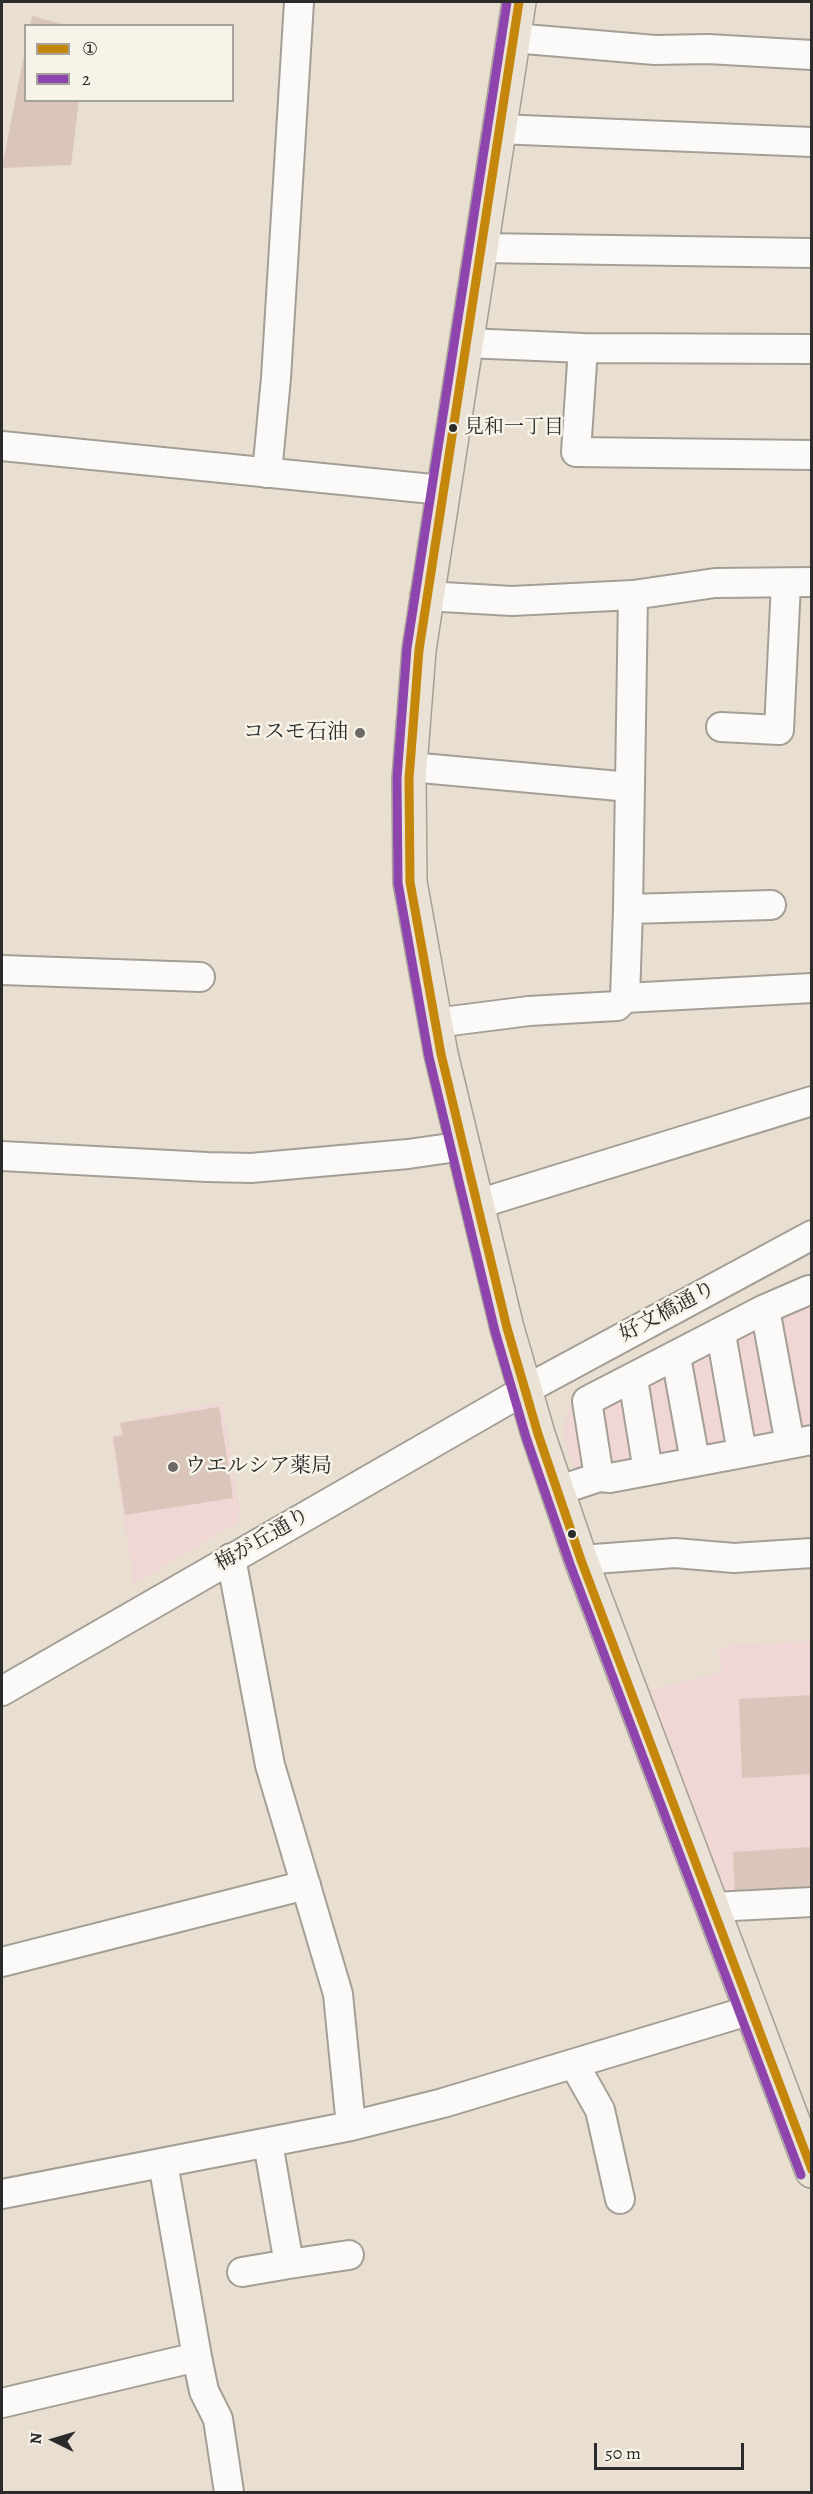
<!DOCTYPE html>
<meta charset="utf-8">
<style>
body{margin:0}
#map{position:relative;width:813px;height:2494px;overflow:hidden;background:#e8dfd0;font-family:Alegreya,serif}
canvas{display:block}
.frame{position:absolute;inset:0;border:3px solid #2b2b2b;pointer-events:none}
.legend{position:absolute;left:24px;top:24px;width:210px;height:78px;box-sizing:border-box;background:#f7f3e8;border:2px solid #a5a39c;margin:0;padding:8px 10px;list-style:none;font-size:18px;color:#2b2b2b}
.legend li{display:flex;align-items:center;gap:12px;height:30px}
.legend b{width:30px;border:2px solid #a5a39c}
.north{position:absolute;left:24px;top:2410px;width:60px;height:60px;-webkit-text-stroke:4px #f7f3e8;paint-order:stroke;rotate:275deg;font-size:16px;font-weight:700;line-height:24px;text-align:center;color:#2b2b2b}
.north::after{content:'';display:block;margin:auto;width:21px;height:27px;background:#2b2b2b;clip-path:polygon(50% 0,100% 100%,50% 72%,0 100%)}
.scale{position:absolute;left:594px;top:2443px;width:150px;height:27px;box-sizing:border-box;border:3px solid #2b2b2b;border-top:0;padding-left:8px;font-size:18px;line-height:21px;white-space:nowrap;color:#2b2b2b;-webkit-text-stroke:4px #f7f3e8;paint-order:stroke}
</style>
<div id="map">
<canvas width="813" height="2494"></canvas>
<div class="frame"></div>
<ul class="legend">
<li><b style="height:8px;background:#c4870b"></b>①</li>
<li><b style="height:8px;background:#8e44ad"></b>2</li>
</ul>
<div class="north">N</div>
<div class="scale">50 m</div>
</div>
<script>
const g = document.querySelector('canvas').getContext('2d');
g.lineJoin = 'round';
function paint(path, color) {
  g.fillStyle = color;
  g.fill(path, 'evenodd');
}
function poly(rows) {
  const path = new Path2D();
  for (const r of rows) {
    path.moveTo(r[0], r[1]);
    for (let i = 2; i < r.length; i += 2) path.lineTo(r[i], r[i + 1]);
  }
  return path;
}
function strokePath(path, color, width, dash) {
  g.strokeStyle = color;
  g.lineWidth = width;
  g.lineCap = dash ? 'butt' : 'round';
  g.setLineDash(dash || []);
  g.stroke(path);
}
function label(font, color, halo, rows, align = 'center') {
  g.font = font + ' Alegreya,"Noto Serif JP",serif';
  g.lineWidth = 5;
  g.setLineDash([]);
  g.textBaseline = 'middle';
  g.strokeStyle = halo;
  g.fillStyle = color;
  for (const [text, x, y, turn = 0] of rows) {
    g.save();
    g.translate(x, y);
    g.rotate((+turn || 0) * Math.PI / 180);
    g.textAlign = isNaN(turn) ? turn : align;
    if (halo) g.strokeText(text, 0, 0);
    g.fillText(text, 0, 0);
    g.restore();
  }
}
paint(poly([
 [811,1274,811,1455,755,1457,582,1494,563,1436,567,1415,575,1394],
 [222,1402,240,1509,237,1523,134,1584,111,1435,120,1433,119,1422],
 [811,1641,811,1893,735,1898,723,1885,650,1690,722,1672,718,1649,731,1645]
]), '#f0d6d4');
paint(poly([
 [32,16,66,25,65,26,30,26],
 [24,55,26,100,79,100,71,165,2,168],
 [219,1407,233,1498,125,1515,113,1437,123,1435,120,1423],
 [812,1695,812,1774,742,1778,739,1699],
 [812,1847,812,1892,735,1896,733,1852]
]), '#d9c5b9');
const minor = poly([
 [513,38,655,50,708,49,812,55],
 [498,129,812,142],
 [480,248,812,253],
 [466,343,583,348,812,349],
 [583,348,576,452,812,455],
 [2,446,442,490],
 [267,473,276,378,299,2],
 [633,595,628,909,771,905],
 [425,596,512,601,633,595,715,583,812,582],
 [721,727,779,730,786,583],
 [410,767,630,787],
 [2,970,200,977],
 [625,998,628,909],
 [435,1023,529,1011,617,1006,625,998,812,988],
 [2,1156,207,1167,251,1168,408,1154,464,1146],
 [478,1204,812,1101],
 [765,1309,790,1444],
 [721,1334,742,1453],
 [676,1357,695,1461],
 [633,1379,648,1471],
 [599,1477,587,1401,765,1309,809,1290],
 [557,1491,599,1477,610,1478,812,1440],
 [231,1558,270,1765,338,1994,351,2126],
 [581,1560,675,1553,734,1558,812,1553],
 [2,1691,525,1390,812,1235],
 [713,1907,812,1902],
 [2,1962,306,1885],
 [574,2064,600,2110,620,2199],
 [163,2163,197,2357,204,2391,218,2419,229,2492],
 [2,2194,351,2126,443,2103,751,2010],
 [289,2264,349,2255],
 [242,2272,289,2264,268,2143],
 [2,2403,197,2357]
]);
const major = poly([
 [519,2,419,650,409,779,410,882,441,1054,507,1328,538,1434,581,1560,812,2171]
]);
strokePath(minor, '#a49f96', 32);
strokePath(major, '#a49f96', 36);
strokePath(minor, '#fcfaf8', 28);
strokePath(major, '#eae2d5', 33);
strokePath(poly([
 [519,2,419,650,409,779,410,882,441,1054,507,1328,538,1434,581,1560,812,2170]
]), '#c4870b', 9);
strokePath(poly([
 [507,2,407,648,397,778,398,883,429,1057,495,1331,526,1437,570,1564,801,2175]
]), '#8e44ad', 9);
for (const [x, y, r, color] of [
 [453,428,5,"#2b2b2b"],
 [360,733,6,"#6d6a65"],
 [173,1467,6,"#6d6a65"],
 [572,1534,5,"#2b2b2b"]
]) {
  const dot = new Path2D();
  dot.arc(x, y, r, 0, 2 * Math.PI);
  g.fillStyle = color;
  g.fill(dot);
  strokePath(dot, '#f7f3e8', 2);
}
label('20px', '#2b2b2b', '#f7f3e8', [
 ["見和一丁目",464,428]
], 'left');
label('21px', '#2b2b2b', '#f7f3e8', [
 ["コスモ石油",348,733],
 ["ウエルシア薬局",185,1467,"left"]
], 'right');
label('21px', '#2b2b2b', '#f7f3e8', [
 ["好文橋通り",668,1312,-28],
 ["梅が丘通り",263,1540,-30]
]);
</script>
